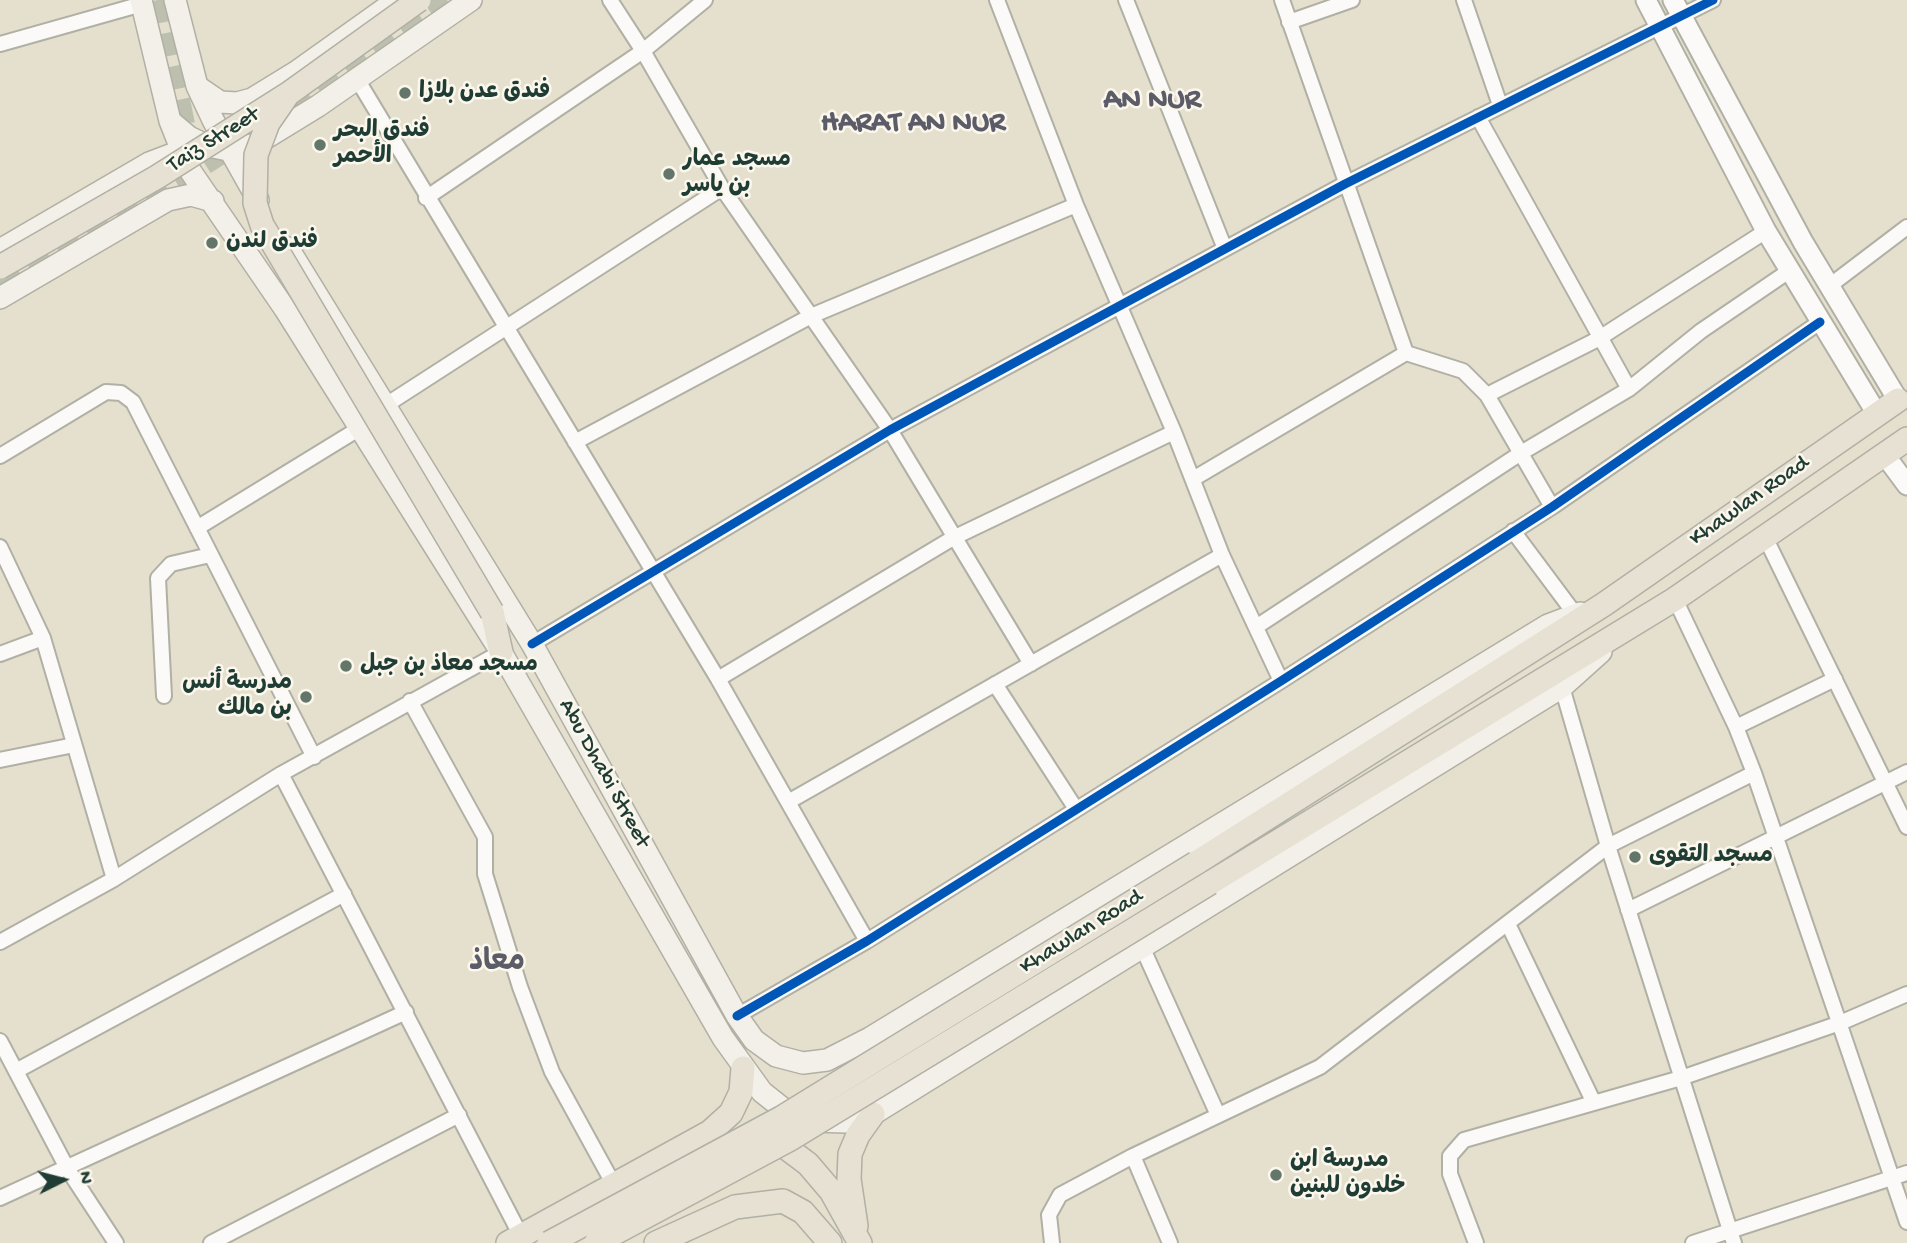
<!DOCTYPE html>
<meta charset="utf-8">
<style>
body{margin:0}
#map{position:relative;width:1907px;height:1243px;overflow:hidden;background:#e5dfce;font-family:"Gochi Hand",sans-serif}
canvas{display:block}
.north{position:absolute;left:28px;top:1145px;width:70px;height:70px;-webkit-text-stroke:5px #fbf7ec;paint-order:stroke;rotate:84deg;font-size:19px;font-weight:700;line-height:28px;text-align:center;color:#1f3d34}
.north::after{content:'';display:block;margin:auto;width:24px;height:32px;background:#1f3d34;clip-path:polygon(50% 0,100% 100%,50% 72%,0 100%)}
</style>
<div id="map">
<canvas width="1907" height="1243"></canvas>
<div class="north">N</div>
</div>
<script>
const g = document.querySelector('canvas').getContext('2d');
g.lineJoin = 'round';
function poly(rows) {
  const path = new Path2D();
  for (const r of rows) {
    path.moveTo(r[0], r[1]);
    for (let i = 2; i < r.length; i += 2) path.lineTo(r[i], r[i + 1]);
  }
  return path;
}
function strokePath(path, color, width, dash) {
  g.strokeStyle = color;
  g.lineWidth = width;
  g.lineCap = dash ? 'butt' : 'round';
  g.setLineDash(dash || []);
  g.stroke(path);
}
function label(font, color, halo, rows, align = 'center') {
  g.font = font + ' "Gochi Hand","Playpen Sans Arabic",sans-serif';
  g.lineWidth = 5;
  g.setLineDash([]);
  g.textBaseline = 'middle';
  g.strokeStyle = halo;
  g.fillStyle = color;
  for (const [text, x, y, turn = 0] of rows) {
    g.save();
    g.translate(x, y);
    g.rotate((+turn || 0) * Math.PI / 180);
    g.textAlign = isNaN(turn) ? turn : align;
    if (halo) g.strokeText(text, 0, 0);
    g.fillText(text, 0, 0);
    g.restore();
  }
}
strokePath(poly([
 [158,0,183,122,183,146],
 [0,285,163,190,297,104,447,0]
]), '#bdbfaf', 23, [23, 11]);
const minor = poly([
 [610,0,643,51,722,188,890,430,1031,664],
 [997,0,1076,205,1174,432,1222,555,1281,681],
 [1126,0,1225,249],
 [1282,0,1406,353,1463,371,1487,395,1552,507],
 [1464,0,1500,105],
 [1289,22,1352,0],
 [0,44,142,4],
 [357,79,718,679,867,941],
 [1478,117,1629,389],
 [426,198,643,51,705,0],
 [1828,287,1907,227],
 [1487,395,1598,339,1766,231],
 [386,405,722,188],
 [575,442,811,316,1076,205],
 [0,456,106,392,121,393,133,402,314,757],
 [1193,479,1406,353],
 [197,528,360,428],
 [1513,531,1575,614],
 [1766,539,1907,827],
 [0,547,43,638,114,879],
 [1675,599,1736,727,1754,773,1907,1222],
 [1256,627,1521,453,1629,389,1701,331,1789,271],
 [532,644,890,430,1345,184,1713,0],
 [501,652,281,774,521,1236],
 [0,654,43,638],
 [718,679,953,538,1174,432],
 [995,684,1076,809],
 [1562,687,1608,846,1734,1243],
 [164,696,158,578,171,564,210,555],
 [410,701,485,837,485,874,520,987,552,1072,614,1185],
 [1736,727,1835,679],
 [0,760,74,745],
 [788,802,1222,555],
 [1628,910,1907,772],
 [1508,924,1593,1101],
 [0,942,114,879,281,774],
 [1143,949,1218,1115],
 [737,1016,867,941,1281,681,1552,507,1820,322],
 [0,1041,67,1168,116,1243],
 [16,1071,344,894],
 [1133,1156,1170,1243],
 [0,1198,406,1012],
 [211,1243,459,1115],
 [1052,1243,1049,1215,1060,1195,1133,1156,1320,1067,1608,846,1754,773],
 [1476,1243,1450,1174,1450,1156,1464,1140,1681,1078,1840,1023,1907,994],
 [1693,1243,1907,1173]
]);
const tertiary = poly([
 [1646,0,1766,231,1877,414],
 [1673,0,1803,242,1898,400],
 [1884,454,1907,485]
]);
const secondary = poly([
 [141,0,170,121,189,169,285,309,501,652,723,1038,762,1092,786,1111,814,1121,845,1122,873,1114,1562,687,1601,652],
 [175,0,197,86,213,120,258,200],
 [198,87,220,102,237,103,252,99,296,72,397,0],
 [170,121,189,137,208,146,228,150,256,144,318,106,471,0],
 [288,248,532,644,737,1016,754,1040,776,1056,803,1063,827,1060,870,1038,1548,625,1580,613],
 [0,250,149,163,170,155,194,153],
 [0,298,168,200,191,195,213,201]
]);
const primary = poly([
 [492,612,501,652],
 [1196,863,1603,605,1898,400],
 [1210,883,1675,599,1907,439],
 [764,1136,776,1140,808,1164,831,1191,860,1243],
 [856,1226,849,1179,850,1154,858,1135,873,1114],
 [508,1243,710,1132,731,1113,741,1092,743,1068],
 [656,1243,735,1207,783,1201,803,1212,830,1243]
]);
strokePath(minor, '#b1b0a4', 18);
strokePath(tertiary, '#b1b0a4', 23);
strokePath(secondary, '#b1b0a4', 24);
strokePath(primary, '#b1b0a4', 26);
strokePath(minor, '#fbfaf8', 14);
strokePath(tertiary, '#fbfaf8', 19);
strokePath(secondary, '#f3f0e9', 21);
strokePath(primary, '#e6e1d3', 23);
const primaryBridge = poly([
 [288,94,268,123,256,155,255,203,262,225,492,612],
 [0,267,157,177,288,94,419,0],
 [549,1243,781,1118,1196,863],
 [596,1243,792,1138,1210,883]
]);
strokePath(primaryBridge, '#b1b0a4', 26, []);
strokePath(primaryBridge, '#e6e1d3', 23);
strokePath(poly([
 [532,644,890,430,1345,184,1713,0],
 [737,1016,867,941,1281,681,1552,507,1820,322]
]), '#0057b8', 9);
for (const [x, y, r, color] of [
 [405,93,7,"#64766a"],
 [320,145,7,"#64766a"],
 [669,174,7,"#64766a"],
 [212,243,7,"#64766a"],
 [346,666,7,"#64766a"],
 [306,697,7,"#64766a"],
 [1635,857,7,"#64766a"],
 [1276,1175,7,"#64766a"]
]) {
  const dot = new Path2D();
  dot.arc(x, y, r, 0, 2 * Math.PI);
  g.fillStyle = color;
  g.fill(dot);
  strokePath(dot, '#fbf7ec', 2.5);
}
label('bold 23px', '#1f3d34', '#fbf7ec', [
 ["فندق عدن بلازا",419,93],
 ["فندق البحر",334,132],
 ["الأحمر",334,158],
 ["مسجد عمار",683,161],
 ["بن ياسر",683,187],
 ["فندق لندن",226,243],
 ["مسجد معاذ بن جبل",360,666],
 ["مدرسة أنس",292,684,"right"],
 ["بن مالك",292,710,"right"],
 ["مسجد التقوى",1649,857],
 ["مدرسة ابن",1290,1162],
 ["خلدون للبنين",1290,1188]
], 'left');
label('23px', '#1f3d34', '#fbf7ec', [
 ["Taiz Street",214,141,-32],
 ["Khawlan Road",1750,502,-35],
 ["Abu Dhabi Street",603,774,61],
 ["Khawlan Road",1082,933,-32]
]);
label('bold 30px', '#5c5c69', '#fbf7ec', [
 ["AN NUR",1152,102],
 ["HARAT AN NUR",913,125],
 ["معاذ",497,964]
]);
</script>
